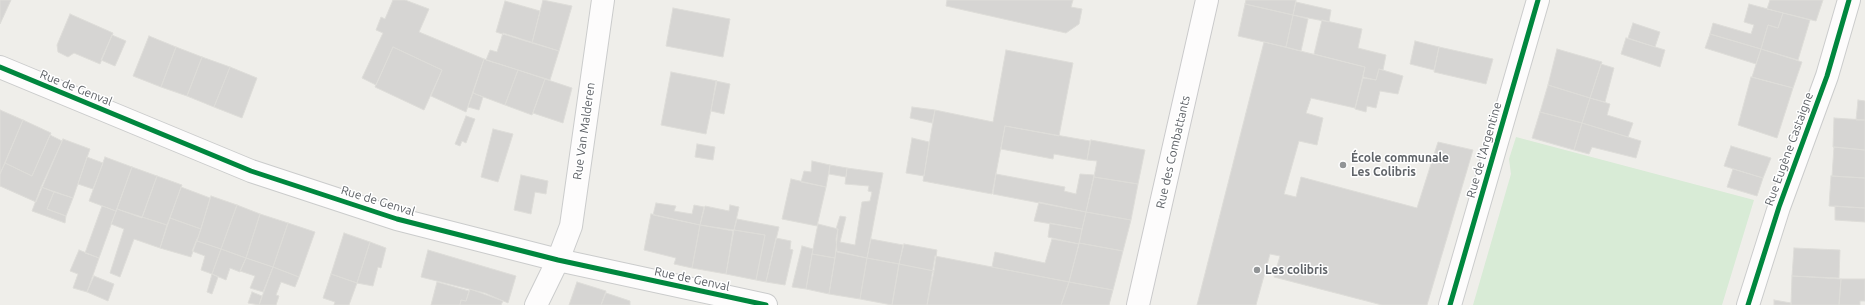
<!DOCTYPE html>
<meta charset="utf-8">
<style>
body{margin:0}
canvas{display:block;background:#efeeea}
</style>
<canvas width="1865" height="305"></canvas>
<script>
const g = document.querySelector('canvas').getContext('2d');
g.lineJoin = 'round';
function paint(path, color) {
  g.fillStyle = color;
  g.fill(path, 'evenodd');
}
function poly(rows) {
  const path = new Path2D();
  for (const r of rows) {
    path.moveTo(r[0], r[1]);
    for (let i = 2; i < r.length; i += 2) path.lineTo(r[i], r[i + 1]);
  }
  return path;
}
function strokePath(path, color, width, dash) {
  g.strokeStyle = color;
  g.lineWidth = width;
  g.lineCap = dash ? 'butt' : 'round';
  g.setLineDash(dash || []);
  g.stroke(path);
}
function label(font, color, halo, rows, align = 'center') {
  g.font = font + ' Ubuntu,sans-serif';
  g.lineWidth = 3;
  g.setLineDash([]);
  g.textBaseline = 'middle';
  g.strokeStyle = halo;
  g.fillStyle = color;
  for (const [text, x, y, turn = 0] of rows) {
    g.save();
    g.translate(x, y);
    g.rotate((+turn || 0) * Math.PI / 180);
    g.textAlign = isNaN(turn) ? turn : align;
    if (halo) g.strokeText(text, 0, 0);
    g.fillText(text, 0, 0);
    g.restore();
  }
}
paint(poly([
 [1516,137,1754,200,1722,305,1473,305,1511,174,1509,159]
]), '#d8ebd6');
const building = poly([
 [0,0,11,0,0,24,0,0],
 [393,0,405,0,429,9,419,32,484,59,466,112,431,96,442,70,393,47,376,85,362,78,383,33,376,30,381,17,385,19,393,0],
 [543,0,572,6,559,51,532,43,543,0],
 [947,0,1073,0,1071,7,1082,9,1079,24,1066,33,946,6,947,0],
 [1246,0,1296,0,1293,15,1245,4,1246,0],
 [1770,0,1823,0,1816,21,1767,9,1770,0],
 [505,1,540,11,532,43,496,32,505,1],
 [1296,2,1331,10,1329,22,1293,15,1296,2],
 [1245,4,1293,15,1286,47,1238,36,1245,4],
 [1749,4,1783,13,1778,28,1768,25,1761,49,1710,34,1713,23,1751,34,1754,25,1744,22,1749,4],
 [673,8,730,19,723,57,666,46,673,8],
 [1783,13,1810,20,1798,60,1761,49,1768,25,1778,28,1783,13],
 [70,14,113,33,100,64,74,53,68,57,58,52,57,45,70,14],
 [1293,15,1308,19,1301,51,1286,47,1293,15],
 [1322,20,1362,29,1358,48,1386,55,1383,70,1379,69,1376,80,1363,77,1365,67,1314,54,1322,20],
 [1633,23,1660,32,1655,47,1628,38,1633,23],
 [503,33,559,51,550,80,486,60,490,50,497,52,503,33],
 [1710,34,1761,49,1756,64,1705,48,1710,34],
 [112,35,126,41,115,66,101,60,112,35],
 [149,36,176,47,161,87,133,76,149,36],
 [1626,38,1665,50,1660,67,1621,54,1626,38],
 [1415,41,1439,47,1434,70,1410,64,1415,41],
 [1264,42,1365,67,1355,108,1311,98,1306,113,1323,118,1317,145,1299,141,1284,194,1296,197,1301,177,1417,208,1438,142,1473,150,1427,305,1382,305,1274,277,1280,256,1270,254,1256,305,1197,305,1264,42],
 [176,47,202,57,187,96,161,87,176,47],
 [393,47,442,70,424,110,375,87,393,47],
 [1439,47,1493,59,1486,84,1434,72,1439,47],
 [1557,49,1602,62,1590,98,1548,85,1557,49],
 [1761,49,1802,62,1793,88,1752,77,1761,49],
 [1006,50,1073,63,1059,136,1005,126,992,194,923,181,935,110,993,122,1006,50],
 [202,57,230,67,214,107,187,96,202,57],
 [484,59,518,70,505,105,473,93,484,59],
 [1601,64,1614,68,1605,102,1590,98,1601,64],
 [230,67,257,78,242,118,214,107,230,67],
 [1379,69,1403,76,1398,94,1380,91,1376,108,1367,106,1366,112,1355,109,1363,78,1376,80,1379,69],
 [518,70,545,79,532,115,505,105,518,70],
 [671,72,717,81,706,134,661,125,671,72],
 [1751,77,1793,88,1777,138,1738,125,1751,77],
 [545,79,572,88,563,123,533,113,545,79],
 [716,81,730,84,724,114,711,111,716,81],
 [1548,85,1590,98,1582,123,1540,112,1548,85],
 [473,93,483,97,479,110,468,107,473,93],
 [1590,98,1610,104,1607,115,1633,123,1628,137,1582,123,1590,98],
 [1858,100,1865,101,1865,120,1856,120,1858,100],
 [912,107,935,110,932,123,910,118,912,107],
 [0,110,23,120,0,174,0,110],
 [1540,112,1582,123,1574,150,1532,138,1540,112],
 [466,116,475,119,466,143,462,141,460,146,455,144,466,116],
 [1834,118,1865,120,1865,150,1833,147,1834,118],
 [23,120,51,133,32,176,5,163,23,120],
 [1582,123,1641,141,1636,158,1592,147,1589,154,1574,150,1582,123],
 [1005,126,1090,141,1087,160,1054,154,1053,159,1001,149,1005,126],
 [493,129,513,134,498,182,481,177,493,129],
 [50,135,62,141,36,202,0,186,0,174,5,163,32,176,50,135],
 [912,138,929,142,924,176,906,173,912,138],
 [63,139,90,149,73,198,41,187,63,139],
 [1091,140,1145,150,1138,184,1094,177,1097,161,1087,160,1091,140],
 [697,144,715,147,713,160,695,157,697,144],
 [1731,146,1771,158,1763,178,1724,166,1731,146],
 [1834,147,1865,150,1865,178,1832,176,1834,147],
 [87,157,103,163,93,189,78,184,87,157],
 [105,157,132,167,116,211,89,201,105,157],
 [812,161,830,165,826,187,801,182,804,171,811,172,812,161],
 [830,165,847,168,846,177,829,174,830,165],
 [132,167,157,176,142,218,117,209,132,167],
 [847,168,883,173,867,258,837,252,836,239,838,229,836,229,840,216,846,217,840,242,855,245,862,202,870,201,872,192,868,191,869,186,845,184,847,168],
 [1733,169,1763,178,1757,196,1727,187,1733,169],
 [996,174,1065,187,1064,191,1076,194,1080,174,1094,175,1086,212,993,194,996,174],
 [521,175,548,181,546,194,535,192,531,214,514,210,521,175],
 [157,176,182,185,167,225,142,217,157,176],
 [1831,176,1865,178,1865,208,1829,206,1831,176],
 [1094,177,1138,184,1131,220,1086,212,1094,177],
 [791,179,826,187,817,226,782,219,791,179],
 [41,187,54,192,47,209,66,216,65,223,32,211,41,187],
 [181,187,210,198,201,229,170,218,181,187],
 [54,192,73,198,66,216,47,209,54,192],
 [211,196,237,205,221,249,197,241,211,196],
 [1039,202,1086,212,1082,229,1034,221,1039,202],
 [656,203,676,206,674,211,692,214,694,205,704,207,700,225,653,215,656,203],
 [237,205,260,214,246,258,221,249,237,205],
 [730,205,739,207,734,230,700,225,705,206,729,211,730,205],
 [102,206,116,211,99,258,85,253,102,206],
 [1835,206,1865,208,1865,222,1835,220,1835,206],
 [117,209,167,225,160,248,134,239,120,277,110,273,124,229,111,224,117,209],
 [1086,212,1131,220,1123,251,1079,243,1086,212],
 [260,214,288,223,273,267,246,258,260,214],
 [651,214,700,225,692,268,674,264,676,258,644,250,651,214],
 [170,218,201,229,191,257,160,248,170,218],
 [737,219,779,227,766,282,756,280,765,235,734,230,737,219],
 [288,223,315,232,299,277,273,267,288,223],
 [1050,223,1082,229,1079,244,1048,237,1050,223],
 [818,224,838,229,835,258,812,254,818,224],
 [700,225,733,231,726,274,692,268,700,225],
 [734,230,765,235,756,280,726,274,734,230],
 [344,233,370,242,357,283,331,274,344,233],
 [776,238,791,241,790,249,793,250,785,285,766,282,776,238],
 [197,239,197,241,221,249,212,274,201,270,205,256,192,251,197,239],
 [871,239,903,245,899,264,867,258,871,239],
 [1052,239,1079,244,1069,282,992,267,995,252,1045,263,1052,239],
 [370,242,386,248,381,268,378,267,373,286,357,283,370,242],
 [1079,243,1123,251,1113,290,1069,282,1079,243],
 [904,244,937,250,934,271,899,264,904,244],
 [802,246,813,249,806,289,792,287,802,246],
 [1794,248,1840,250,1839,278,1792,276,1794,248],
 [221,249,246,258,240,272,230,268,226,280,212,274,221,249],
 [79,250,99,258,87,292,73,288,78,274,70,271,79,250],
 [428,250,516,276,508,303,485,293,421,277,428,250],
 [836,251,867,258,860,299,829,294,836,251],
 [812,254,835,258,829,294,806,289,812,254],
 [935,256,992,267,1069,282,1061,305,927,305,935,256],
 [246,258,273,267,263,292,250,288,255,276,240,271,246,258],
 [867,258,899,264,892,305,860,299,867,258],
 [899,264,934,271,927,305,892,305,899,264],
 [273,267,299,277,295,287,281,282,276,295,279,296,276,305,259,305,273,267],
 [212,274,218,277,212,294,207,292,212,274],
 [331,274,357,283,349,305,334,305,335,302,323,298,331,274],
 [94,276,114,284,108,301,87,292,94,276],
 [1792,276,1841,279,1839,305,1791,305,1792,276],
 [1841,279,1865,279,1865,301,1860,301,1860,305,1839,305,1841,279],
 [437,282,469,291,466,301,461,300,460,305,431,305,437,282],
 [577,282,606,291,601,305,569,305,577,282],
 [1069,282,1113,290,1109,305,1061,305,1069,282],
 [470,289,503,301,501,305,460,305,461,300,466,301,470,289],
 [252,292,262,296,259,305,248,303,252,292],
 [606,293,630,301,630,305,601,305,606,293],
 [1774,300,1791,303,1791,305,1774,305,1774,300]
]);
paint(building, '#d6d5d3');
strokePath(building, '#deddd9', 1);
const minor = poly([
 [0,67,251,171,397,219,558,260,766,305],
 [536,305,558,260,571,226,603,0],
 [1450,305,1538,0],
 [1748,305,1779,207,1827,76,1849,0]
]);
const secondary = poly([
 [1138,305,1207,0]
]);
strokePath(minor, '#cbcccc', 24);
strokePath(secondary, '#cacacb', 24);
strokePath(minor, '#fdfcfc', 22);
strokePath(secondary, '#fdfcfc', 22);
strokePath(poly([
 [0,67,251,171,397,219,558,260,766,305],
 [1450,305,1538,0],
 [1748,305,1779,207,1827,76,1849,0]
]), '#00873e', 5);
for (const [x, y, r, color] of [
 [1343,165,4,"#919496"],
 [1257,270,4,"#919496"]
]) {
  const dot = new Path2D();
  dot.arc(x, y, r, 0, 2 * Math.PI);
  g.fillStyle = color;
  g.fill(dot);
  strokePath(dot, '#fff', 1.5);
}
label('12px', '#5f6368', '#fff', [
 ["Rue de Genval",76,88,22],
 ["Rue Van Malderen",584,131,-82],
 ["Rue Eugène Castaigne",1789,149,-70],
 ["Rue de l'Argentine",1484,150,-74],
 ["Rue des Combattants",1173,152,-77],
 ["Rue de Genval",378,201,17],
 ["Rue de Genval",692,279,12]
]);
label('bold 12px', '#5f6368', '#fff', [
 ["École communale",1351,158],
 ["Les Colibris",1351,172],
 ["Les colibris",1265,270]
], 'left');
</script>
